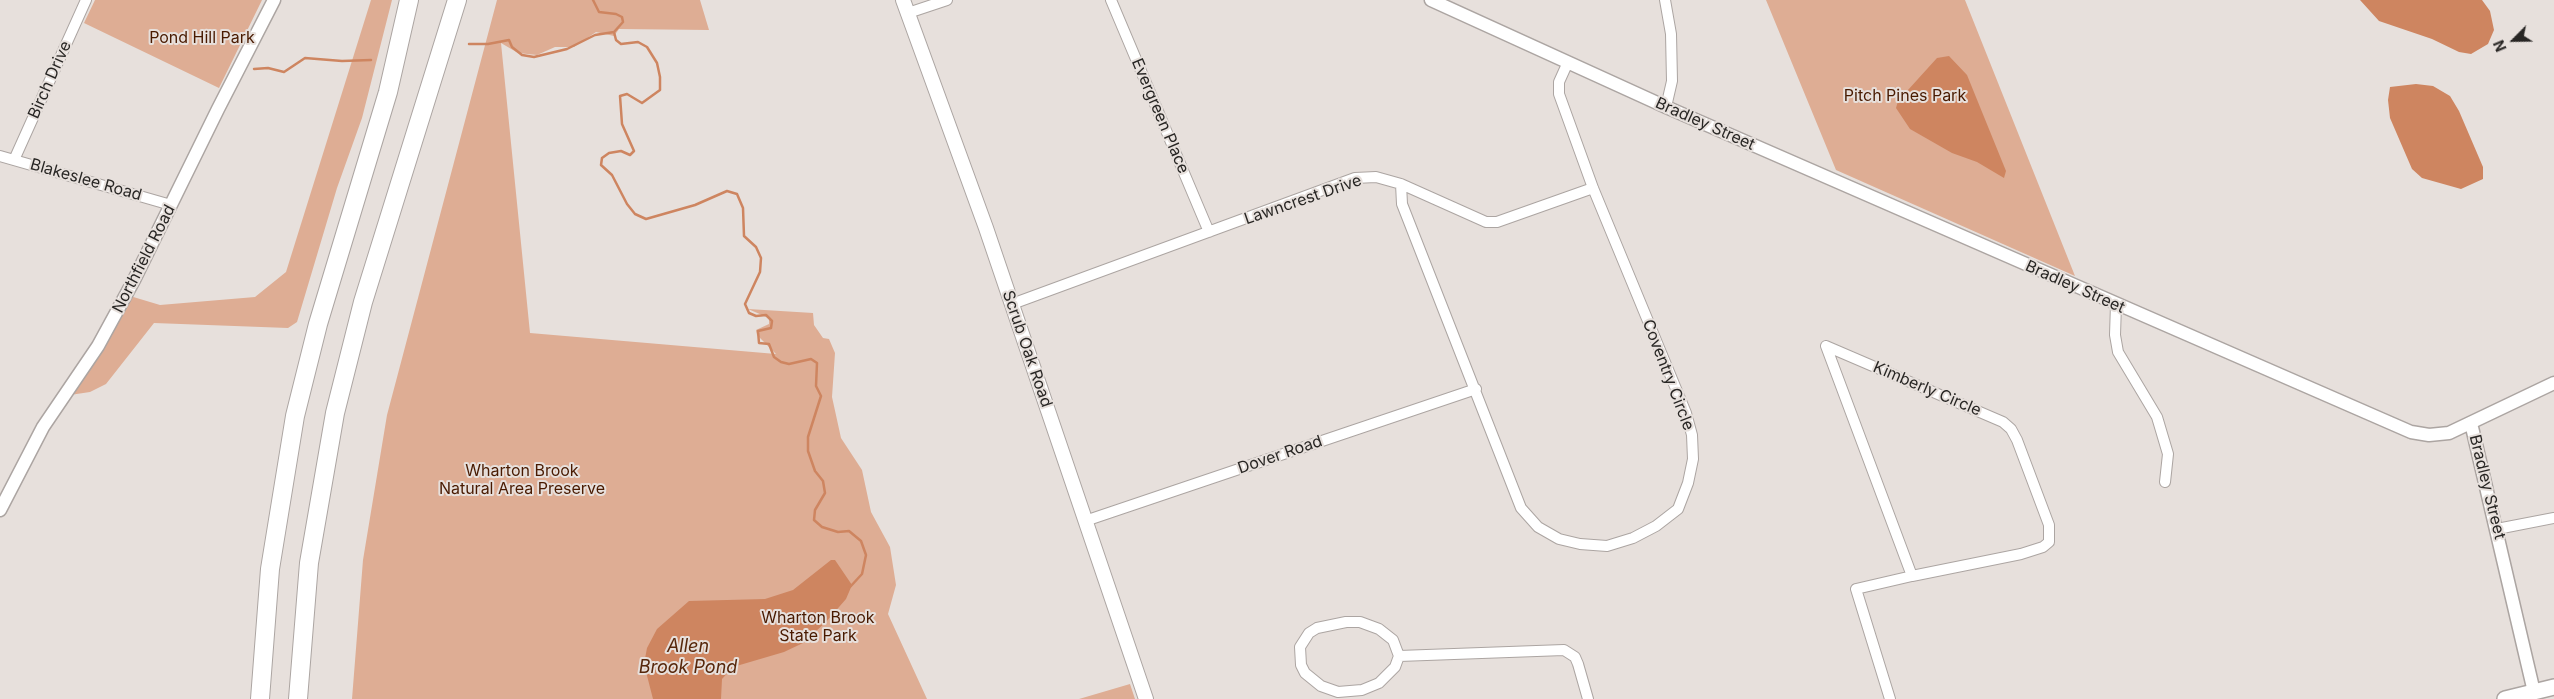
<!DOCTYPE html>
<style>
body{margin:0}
#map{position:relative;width:2554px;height:699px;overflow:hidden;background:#e7e0dc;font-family:Inter,sans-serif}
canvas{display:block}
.north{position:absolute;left:2489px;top:15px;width:50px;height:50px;-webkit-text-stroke:4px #e7e0dc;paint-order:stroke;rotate:247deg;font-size:14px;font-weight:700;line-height:20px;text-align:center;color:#282624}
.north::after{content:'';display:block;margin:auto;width:18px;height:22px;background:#282624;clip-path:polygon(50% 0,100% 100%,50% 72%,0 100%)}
</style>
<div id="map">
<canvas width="2554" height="699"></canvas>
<div class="north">N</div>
</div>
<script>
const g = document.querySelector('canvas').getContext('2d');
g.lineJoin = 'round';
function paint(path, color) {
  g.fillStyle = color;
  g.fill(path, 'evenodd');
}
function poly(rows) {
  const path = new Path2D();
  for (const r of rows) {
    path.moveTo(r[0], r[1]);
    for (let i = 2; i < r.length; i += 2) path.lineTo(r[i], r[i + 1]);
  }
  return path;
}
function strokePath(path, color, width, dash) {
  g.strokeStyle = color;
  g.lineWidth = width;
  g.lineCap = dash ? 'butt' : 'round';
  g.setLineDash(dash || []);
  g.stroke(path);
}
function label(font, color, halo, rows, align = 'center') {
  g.font = font + ' Inter,sans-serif';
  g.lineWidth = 4;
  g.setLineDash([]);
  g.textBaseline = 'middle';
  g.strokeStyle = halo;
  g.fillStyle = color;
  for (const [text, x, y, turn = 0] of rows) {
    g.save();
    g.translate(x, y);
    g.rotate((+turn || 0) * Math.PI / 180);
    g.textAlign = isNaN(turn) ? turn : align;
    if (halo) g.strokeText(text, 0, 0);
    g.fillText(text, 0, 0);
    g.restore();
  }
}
paint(poly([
 [95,0,262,0,219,88,84,23],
 [371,0,392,0,362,118,337,188,297,322,288,328,154,323,106,384,90,392,70,395,130,296,160,305,255,297,286,272],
 [497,0,700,0,709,30,619,29,614,36,596,32,574,47,555,47,537,55,518,53,501,43,530,333,776,354,757,335,756,330,769,324,769,318,748,309,813,313,814,325,823,338,829,339,835,353,832,397,841,438,862,470,871,512,890,547,896,585,888,614,927,699,352,699,363,560,387,415],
 [1766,0,1965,0,2075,276,1836,170],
 [1130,684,1135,699,1079,699]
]), '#dead94');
paint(poly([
 [2360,0,2482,0,2490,11,2494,30,2488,44,2471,54,2459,52,2432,39,2379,21],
 [1949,56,1967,75,2006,171,2004,178,1977,162,1952,153,1910,129,1896,108,1898,101,1937,58],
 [2416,84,2433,86,2450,96,2459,111,2483,167,2483,179,2461,189,2422,178,2412,169,2390,118,2388,100,2390,87],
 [831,560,835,560,852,585,846,599,826,622,803,643,784,652,733,667,722,679,721,699,653,699,644,664,647,648,657,629,689,601,765,599,793,590]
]), '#ce8560');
strokePath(poly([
 [593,0,599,12,616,14,622,17,623,22,614,32,616,40,621,44,638,42,647,47,657,63,660,77,660,90,642,103,627,94,620,96,622,124,634,151,630,155,621,151,609,153,602,158,601,165,612,175,627,204,635,214,646,219,695,205,727,191,737,194,743,208,744,236,756,247,761,258,760,272,745,304,749,313,756,316,766,315,772,321,771,328,758,331,759,343,769,344,774,357,781,362,789,364,811,359,817,363,816,386,821,396,808,437,808,451,815,471,823,481,825,493,815,510,814,520,822,527,838,532,849,531,861,541,866,555,862,574,850,587],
 [469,44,488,44,509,40,512,47,522,55,534,57,567,49,595,35,614,32],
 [254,69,268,68,284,72,305,58,342,61,371,60]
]), '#ce8560', 2.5);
const minor = poly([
 [1111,0,1209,232],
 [1665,0,1671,34,1672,81,1666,107],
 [908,13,947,0],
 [0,156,171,205],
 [14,160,86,0],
 [1401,184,1402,204,1521,508,1538,527,1559,539,1580,544,1607,546,1633,538,1656,526,1678,509,1688,483,1693,459,1692,435,1686,413,1593,188,1559,94,1559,82,1568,62],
 [1012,304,1355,178,1376,177,1401,184,1486,222,1497,222,1593,188],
 [2116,304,2115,335,2118,352,2157,417,2168,454,2165,482],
 [1826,346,2003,422,2011,429,2017,440,2049,525,2049,542,2043,547,2021,554,1912,576,1826,346],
 [1085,521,1476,389],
 [2497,529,2554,518],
 [1346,622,1360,622,1379,629,1393,640,1399,656,1395,667,1379,683,1362,690,1338,692,1321,686,1305,673,1301,665,1300,647,1309,633,1317,628,1346,622],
 [1399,656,1564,650,1575,657,1578,664,1588,699],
 [1890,699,1856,589,1912,576]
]);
const tertiary = poly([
 [1431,0,1666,107,2411,432,2429,435,2449,433,2554,383],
 [2471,423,2534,692],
 [0,510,43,427,98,346,134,280,218,109,274,0]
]);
const secondary = poly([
 [903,0,986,228,1146,699]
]);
const primary = poly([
 [2505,699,2554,687]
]);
const motorway = poly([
 [260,699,270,569,295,416,318,324,388,92,409,0],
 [298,699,309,563,335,413,363,302,457,0]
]);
strokePath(minor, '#aca5a2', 12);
strokePath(tertiary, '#aca5a2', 15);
strokePath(secondary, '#aca5a2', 16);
strokePath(primary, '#aca5a2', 18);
strokePath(motorway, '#aca5a2', 20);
strokePath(minor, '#fff', 10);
strokePath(tertiary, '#fff', 12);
strokePath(secondary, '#fff', 14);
strokePath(primary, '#fff', 15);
strokePath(motorway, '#fff', 18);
label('16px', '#491a00', '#e7e0dc', [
 ["Pond Hill Park",202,38],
 ["Pitch Pines Park",1905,96],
 ["Wharton Brook",522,471],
 ["Natural Area Preserve",522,489],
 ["Wharton Brook",818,618],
 ["State Park",818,636]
]);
label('16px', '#282624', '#e7e0dc', [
 ["Birch Drive",50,80,-66],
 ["Evergreen Place",1160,116,67],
 ["Bradley Street",1705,124,24],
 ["Blakeslee Road",86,180,16],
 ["Lawncrest Drive",1303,200,-19],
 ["Northfield Road",144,259,-63],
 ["Bradley Street",2075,287,24],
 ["Scrub Oak Road",1027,349,71],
 ["Coventry Circle",1668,375,69],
 ["Kimberly Circle",1927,389,23],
 ["Dover Road",1280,455,-19],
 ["Bradley Street",2487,487,76]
]);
label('italic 18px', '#57270b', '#e7e0dc', [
 ["Allen",688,647],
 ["Brook Pond",688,668]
]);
</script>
